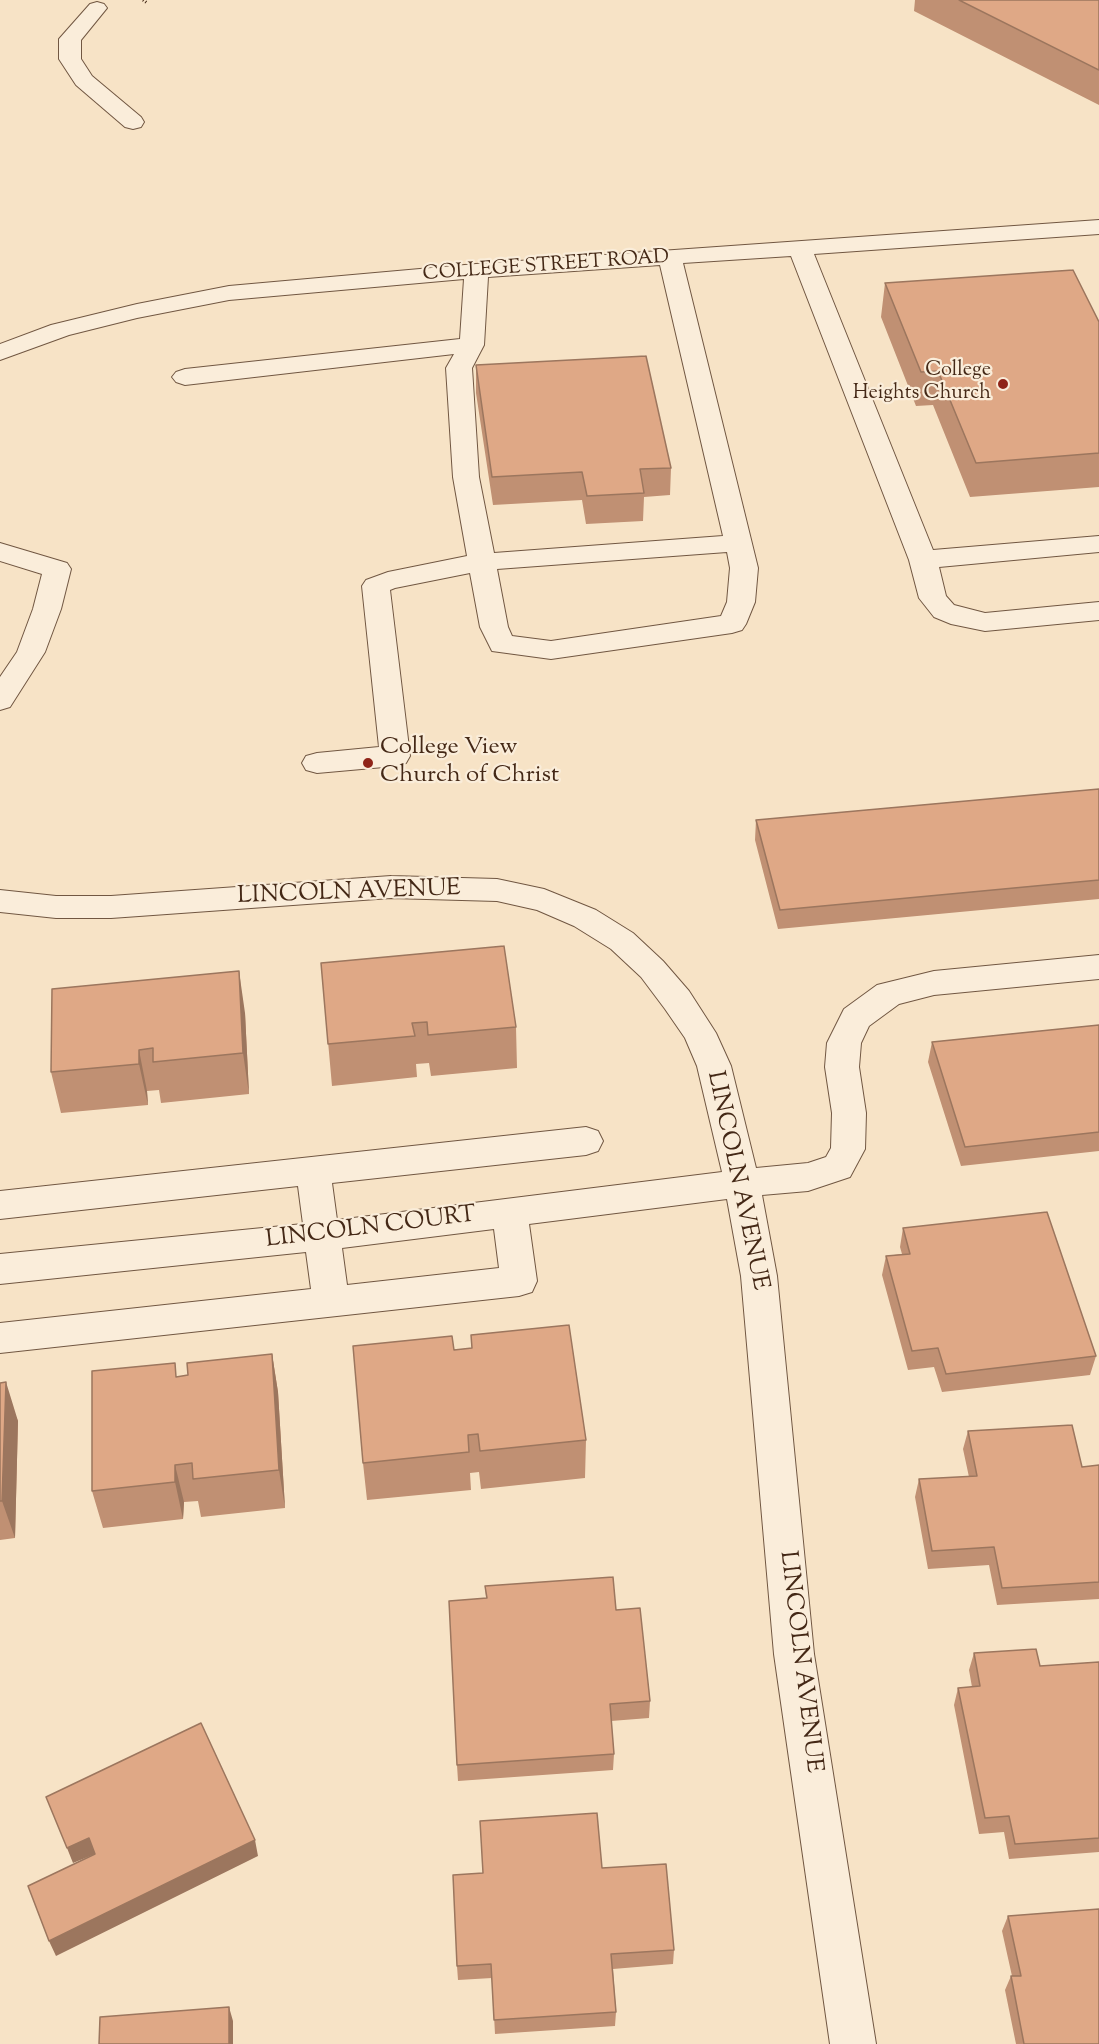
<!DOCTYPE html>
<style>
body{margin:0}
canvas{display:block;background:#f7e3c6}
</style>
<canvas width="1099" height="2044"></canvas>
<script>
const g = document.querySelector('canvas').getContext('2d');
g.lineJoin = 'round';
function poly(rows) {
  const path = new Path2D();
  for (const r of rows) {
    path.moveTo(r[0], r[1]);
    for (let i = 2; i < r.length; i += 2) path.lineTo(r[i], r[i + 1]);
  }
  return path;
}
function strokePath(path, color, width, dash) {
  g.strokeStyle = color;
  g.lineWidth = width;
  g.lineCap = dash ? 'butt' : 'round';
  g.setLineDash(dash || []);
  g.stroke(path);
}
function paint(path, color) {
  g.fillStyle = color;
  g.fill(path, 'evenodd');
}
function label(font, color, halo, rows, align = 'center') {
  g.font = font + ' "Sorts Mill Goudy",serif';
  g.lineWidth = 4.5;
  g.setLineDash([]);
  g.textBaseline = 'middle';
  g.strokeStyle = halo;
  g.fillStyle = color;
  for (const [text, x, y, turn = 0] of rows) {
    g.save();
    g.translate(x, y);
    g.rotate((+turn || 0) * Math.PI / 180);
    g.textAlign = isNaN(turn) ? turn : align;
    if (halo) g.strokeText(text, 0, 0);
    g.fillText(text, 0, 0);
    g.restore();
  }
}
const minor = poly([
 [97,2,104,4,107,8,81,40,81,59,92,76,141,117,144,122,141,127,133,129,125,127,76,85,59,59,59,39,90,4,97,2],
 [1099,220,1099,234,814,254,933,550,1099,536,1099,552,939,567,946,596,954,605,985,613,1099,602,1099,620,985,631,951,624,934,617,919,598,909,560,791,256,683,263,758,568,755,602,746,624,742,630,732,633,551,659,492,651,480,627,470,573,395,588,390,590,410,756,406,763,395,766,317,773,306,770,302,763,306,756,317,753,379,747,362,586,366,580,388,572,467,556,453,477,446,368,454,354,185,385,176,382,172,377,176,372,185,369,460,339,464,279,229,300,137,318,69,335,0,360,0,344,51,325,137,304,229,286,476,264,1099,220],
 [660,265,723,536,494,553,479,477,472,368,484,345,488,277,660,265],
 [727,552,730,568,727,602,721,616,551,641,512,636,508,627,497,569,727,552],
 [0,543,67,563,71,569,61,609,45,652,10,707,0,710,0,677,17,652,33,609,42,574,0,561,0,543],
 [391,876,497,879,544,889,596,910,633,933,663,961,689,991,716,1033,731,1066,756,1168,808,1163,826,1157,831,1148,832,1113,825,1067,827,1043,844,1009,877,985,934,971,1099,955,1099,979,934,995,899,1004,869,1026,861,1043,859,1067,866,1113,865,1149,850,1177,808,1191,762,1195,777,1276,814,1654,876,2044,830,2044,774,1654,741,1276,727,1199,529,1224,537,1281,532,1292,519,1296,0,1353,0,1323,311,1289,306,1252,0,1284,0,1254,303,1224,298,1186,0,1219,0,1191,586,1127,598,1131,603,1141,598,1151,586,1155,332,1183,337,1220,722,1172,697,1066,685,1038,665,1009,641,977,611,949,574,926,537,910,497,901,391,898,111,918,56,918,0,912,0,890,56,896,111,896,391,876],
 [494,1229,499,1268,347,1285,342,1248,494,1229]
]);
strokePath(minor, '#715742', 2);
strokePath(poly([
 [143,0,147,3]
]), '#442816', 3, [1, 2]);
paint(minor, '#faedda');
paint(poly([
 [915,0,1099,0,1099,105,914,11],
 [885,283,1099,322,1099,487,970,497,933,405,916,406,881,317],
 [476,365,671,468,670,495,644,497,643,521,586,524,582,500,493,505,476,393],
 [1099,789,1099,899,778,929,755,840,756,820],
 [321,963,516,1027,517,1068,431,1076,429,1063,416,1064,417,1077,332,1086],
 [245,1013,249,1094,161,1103,159,1090,147,1091,148,1105,61,1113,51,1072],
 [1099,1025,1099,1151,961,1166,928,1062,932,1042],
 [903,1228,1096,1356,1090,1375,942,1392,934,1367,908,1370,882,1275,886,1256,902,1254,900,1247],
 [471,1335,586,1440,585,1478,481,1489,479,1472,470,1473,471,1490,367,1500,363,1463,454,1350,472,1348],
 [272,1354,278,1392,285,1508,201,1517,198,1501,184,1502,183,1519,103,1528,92,1491,178,1377,188,1375],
 [0,1383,18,1421,15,1538,0,1540],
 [968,1431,1082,1467,1099,1465,1099,1599,997,1605,989,1565,928,1569,915,1497,919,1479,969,1477,963,1449],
 [485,1586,616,1610,650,1701,649,1718,611,1721,614,1754,613,1770,458,1781,457,1765,486,1598],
 [974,1653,1040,1666,1099,1662,1099,1852,1009,1859,1004,1832,979,1834,954,1705,958,1688,972,1687,969,1670],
 [602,1868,674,1950,673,1964,613,1969,616,2012,615,2026,495,2034,492,1978,458,1980,457,1966],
 [1008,1916,1099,2044,1016,2044,1005,1990,1011,1976,1012,1976,1002,1931]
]), '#c09073');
paint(poly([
 [239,971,245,1013,249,1094,243,1053],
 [139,1050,147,1091,148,1105,139,1064],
 [272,1354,278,1392,285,1508,279,1470],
 [6,1382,18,1421,15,1538,2,1501],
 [175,1465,184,1502,183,1519,175,1482],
 [89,1838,95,1854,73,1863,67,1848],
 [255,1840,258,1856,56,1956,49,1941],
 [229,2007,233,2021,233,2044,229,2044]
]), '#9c765e');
const building = poly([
 [959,0,1099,0,1099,70,959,0],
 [1073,270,1099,322,1099,453,976,463,938,371,921,372,885,283,1073,270],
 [646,356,671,468,640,469,644,493,587,496,582,472,492,477,476,365,646,356],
 [1099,789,1099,880,780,910,756,820,1099,789],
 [504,946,516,1027,428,1035,427,1022,412,1023,415,1036,328,1044,321,963,504,946],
 [239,971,243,1053,153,1062,153,1048,139,1050,139,1064,51,1072,52,989,239,971],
 [1099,1025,1099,1132,965,1147,932,1042,1099,1025],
 [1047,1212,1096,1356,946,1374,938,1348,912,1351,886,1256,910,1254,903,1228,1047,1212],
 [569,1325,586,1440,480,1451,478,1434,468,1435,469,1452,363,1463,353,1346,452,1336,454,1350,472,1348,471,1335,569,1325],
 [272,1354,279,1470,193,1479,192,1463,175,1465,175,1482,92,1491,92,1371,175,1363,176,1377,188,1375,187,1363,272,1354],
 [6,1382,2,1501,0,1501,0,1383,6,1382],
 [1072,1425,1082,1467,1099,1465,1099,1582,1002,1588,994,1547,932,1551,919,1479,977,1476,968,1431,1072,1425],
 [613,1577,616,1610,640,1608,650,1701,610,1704,614,1754,457,1765,449,1601,487,1598,485,1586,613,1577],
 [1036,1649,1040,1666,1099,1662,1099,1838,1015,1844,1009,1816,985,1818,958,1688,980,1686,974,1653,1036,1649],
 [201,1723,255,1840,49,1941,28,1886,95,1854,89,1838,67,1848,46,1797,201,1723],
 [597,1813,602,1868,666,1864,674,1950,611,1954,616,2012,494,2020,491,1964,457,1966,453,1875,483,1873,480,1821,597,1813],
 [1099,1909,1099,2044,1024,2044,1011,1976,1021,1976,1008,1916,1099,1909],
 [229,2007,229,2044,99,2044,100,2017,229,2007]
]);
paint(building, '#dfa886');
strokePath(building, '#9c765e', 1.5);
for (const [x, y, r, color] of [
 [1003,384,6,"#8f2418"],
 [368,763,6,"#8f2418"]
]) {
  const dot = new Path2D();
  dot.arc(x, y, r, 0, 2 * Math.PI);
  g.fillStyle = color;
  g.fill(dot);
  strokePath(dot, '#faedda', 2);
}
label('20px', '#442816', '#faedda', [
 ["COLLEGE STREET ROAD",546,267,-4]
]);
label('20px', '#442816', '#faedda', [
 ["College",991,372],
 ["Heights Church",991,395]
], 'right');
label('24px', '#442816', '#faedda', [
 ["College View",380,749],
 ["Church of Christ",380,777]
], 'left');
label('24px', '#442816', '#faedda', [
 ["LINCOLN AVENUE",349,894,-2],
 ["LINCOLN AVENUE",736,1181,78],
 ["LINCOLN COURT",371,1229,-7],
 ["LINCOLN AVENUE",799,1662,83]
]);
</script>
